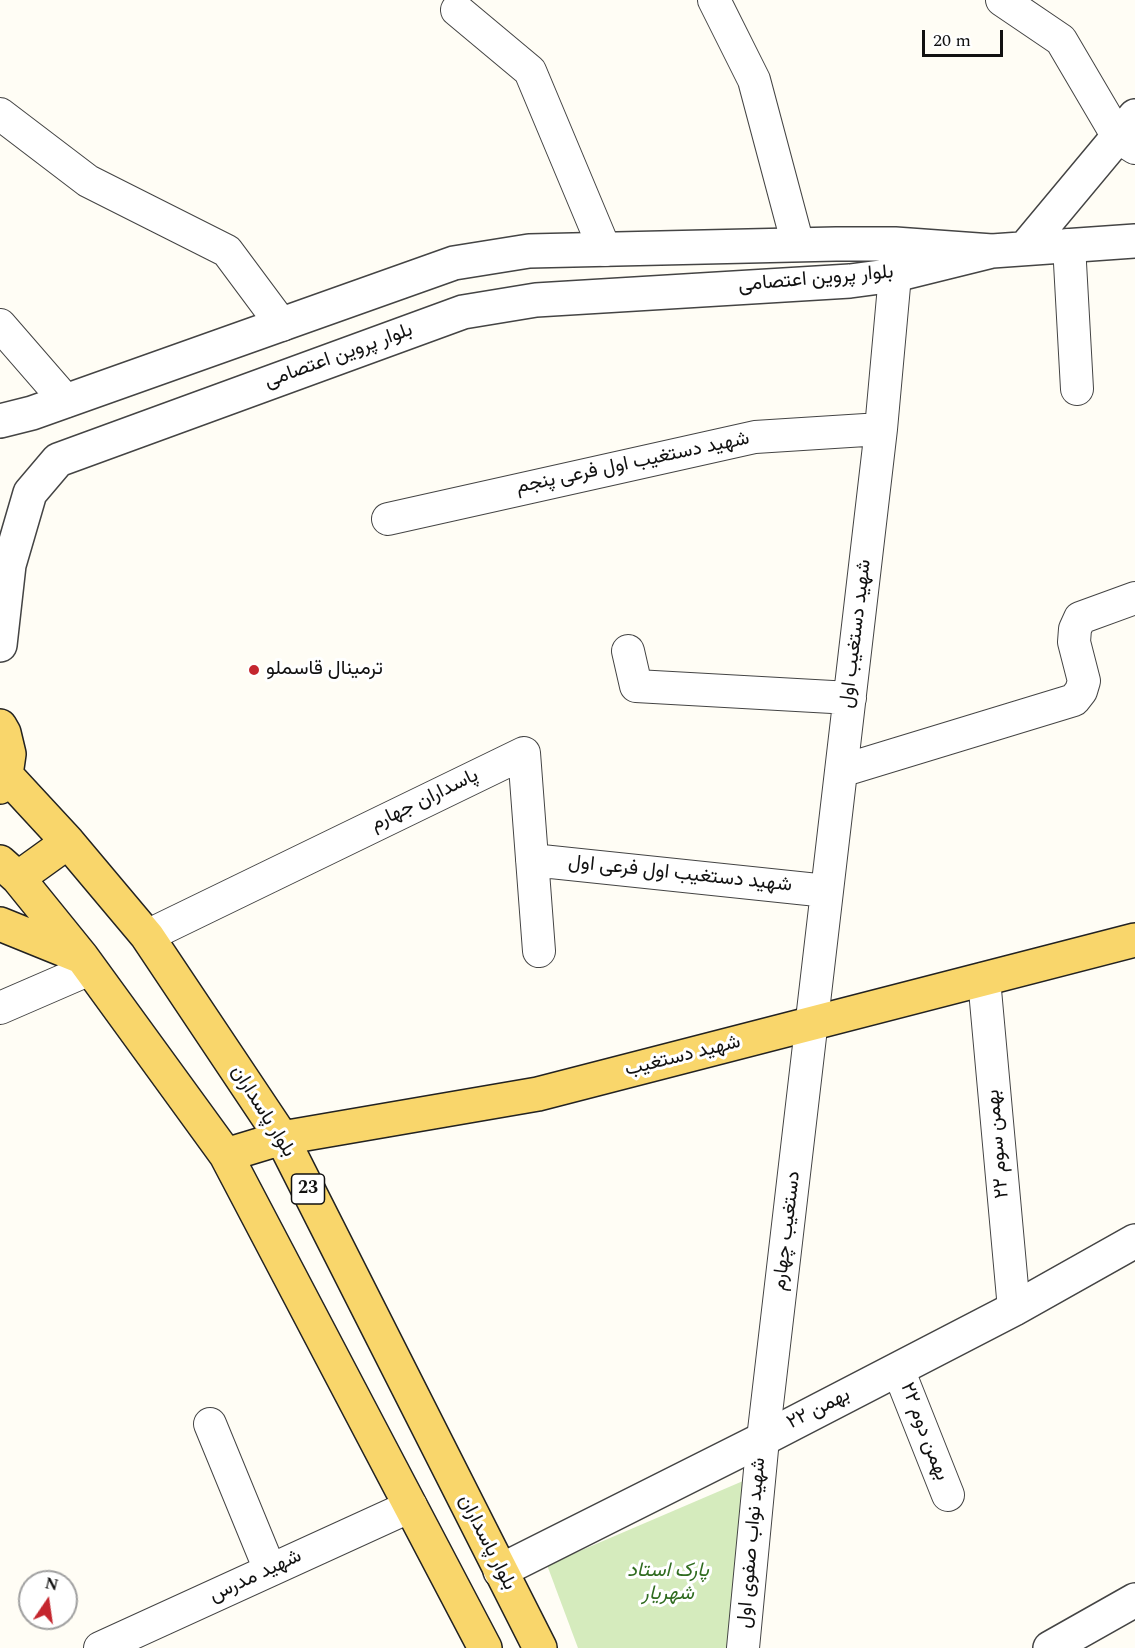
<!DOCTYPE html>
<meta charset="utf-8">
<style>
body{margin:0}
#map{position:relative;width:1135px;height:1648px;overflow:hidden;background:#fffdf5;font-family:Spectral,serif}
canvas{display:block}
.north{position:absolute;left:18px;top:1570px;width:60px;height:60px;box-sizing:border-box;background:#fff;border:2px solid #a0a0a0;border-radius:50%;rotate:13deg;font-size:16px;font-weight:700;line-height:24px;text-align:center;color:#111}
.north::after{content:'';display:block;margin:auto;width:21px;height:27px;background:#c4262e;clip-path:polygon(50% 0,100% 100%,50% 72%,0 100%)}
.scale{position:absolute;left:922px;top:30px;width:81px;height:27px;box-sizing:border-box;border:3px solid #111;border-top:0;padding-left:8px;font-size:18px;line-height:21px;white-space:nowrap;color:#111;-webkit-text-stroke:4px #fff;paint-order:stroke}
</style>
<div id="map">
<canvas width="1135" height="1648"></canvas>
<div class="north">N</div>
<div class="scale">20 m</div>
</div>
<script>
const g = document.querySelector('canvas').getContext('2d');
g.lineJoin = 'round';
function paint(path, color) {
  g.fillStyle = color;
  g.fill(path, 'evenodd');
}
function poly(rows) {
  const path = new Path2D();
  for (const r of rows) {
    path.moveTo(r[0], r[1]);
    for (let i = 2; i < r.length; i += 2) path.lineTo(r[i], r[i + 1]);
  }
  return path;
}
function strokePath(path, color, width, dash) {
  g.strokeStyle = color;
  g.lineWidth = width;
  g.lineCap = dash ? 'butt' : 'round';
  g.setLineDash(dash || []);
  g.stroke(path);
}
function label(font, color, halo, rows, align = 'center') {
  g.font = font + ' Spectral,Vazirmatn,serif';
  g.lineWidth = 6;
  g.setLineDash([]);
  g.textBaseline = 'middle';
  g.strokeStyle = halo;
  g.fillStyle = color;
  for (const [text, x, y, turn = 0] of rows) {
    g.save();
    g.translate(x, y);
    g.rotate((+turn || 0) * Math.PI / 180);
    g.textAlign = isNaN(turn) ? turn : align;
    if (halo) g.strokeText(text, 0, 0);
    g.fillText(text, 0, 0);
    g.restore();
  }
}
paint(poly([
 [743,1481,728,1648,578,1648,547,1565]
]), '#d5ebbd');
const minor = poly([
 [714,0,754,80,798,245],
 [1002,0,1061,40,1118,137,1135,148],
 [457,10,530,71,605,250],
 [0,114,88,181,227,251,282,325],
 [1069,245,1077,389],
 [0,325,66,401],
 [388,519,755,437,881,429],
 [628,651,636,686,850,698],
 [841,771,1074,700,1081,691,1084,681,1074,642,1075,629,1080,618,1135,598],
 [532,860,827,891],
 [147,936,524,753,539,951],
 [984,979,1014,1309],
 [0,1008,90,969],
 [898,1369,948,1495],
 [210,1424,270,1570],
 [100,1648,411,1506],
 [743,1648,763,1439,881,429,895,275,895,250]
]);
const tertiary = poly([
 [1025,248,1135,116],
 [0,421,32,413,454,263,529,251,836,244,895,244,992,251,1135,241],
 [0,645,9,565,30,493,58,460,463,312,536,300,850,281,895,275,992,251],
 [500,1571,763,1439,1014,1309,1135,1241],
 [1050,1648,1135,1600]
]);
const primary = poly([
 [0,726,4,733,9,754,6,775,0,787],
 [6,775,68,842,147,936,282,1138,540,1648],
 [0,862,18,878,82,957,226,1155,485,1648],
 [18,878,68,842],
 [0,924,79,956],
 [226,1155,282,1138,538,1094,1135,940]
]);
strokePath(minor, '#444', 34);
strokePath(tertiary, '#444', 36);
strokePath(primary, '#222', 36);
strokePath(minor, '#fff', 32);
strokePath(tertiary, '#fff', 33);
strokePath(primary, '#f9d66b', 33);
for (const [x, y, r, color] of [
 [254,670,6,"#c4262e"]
]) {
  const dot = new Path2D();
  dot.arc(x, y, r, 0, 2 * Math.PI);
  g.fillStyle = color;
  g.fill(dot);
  strokePath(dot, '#fff', 2);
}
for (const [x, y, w] of [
 [308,1189,33]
]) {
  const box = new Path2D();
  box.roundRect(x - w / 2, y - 15, w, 30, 4.5);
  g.fillStyle = '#fff';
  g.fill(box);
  strokePath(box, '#111', 1.5);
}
label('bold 18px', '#111', null, [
 ["23",308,1189]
]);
label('20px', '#111', '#fff', [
 ["بلوار پروین اعتصامی",816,280,-5],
 ["بلوار پروین اعتصامی",339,357,-20],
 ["شهید دستغیب اول فرعی پنجم",633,464,-12],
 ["شهید دستغیب اول",857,634,-83],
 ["پاسداران جهارم",425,801,-26],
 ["شهید دستغیب اول فرعی اول",680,875,6],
 ["شهید دستغیب",683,1057,-14],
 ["بلوار پاسداران",262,1112,58],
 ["۲۲ بهمن سوم",999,1144,-95],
 ["دستغیب چهارم",788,1231,-83],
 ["۲۲ بهمن",819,1410,-27],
 ["۲۲ بهمن دوم",923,1432,69],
 ["بلوار پاسداران",486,1543,63],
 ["شهید نواب صفوی اول",753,1543,-85],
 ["شهید مدرس",256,1577,-25]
]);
label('20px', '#111', '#fff', [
 ["ترمینال قاسملو",266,670]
], 'left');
label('italic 20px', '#2f6b1f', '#fff', [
 ["پارک استاد",668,1572],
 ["شهریار",668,1595]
]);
</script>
